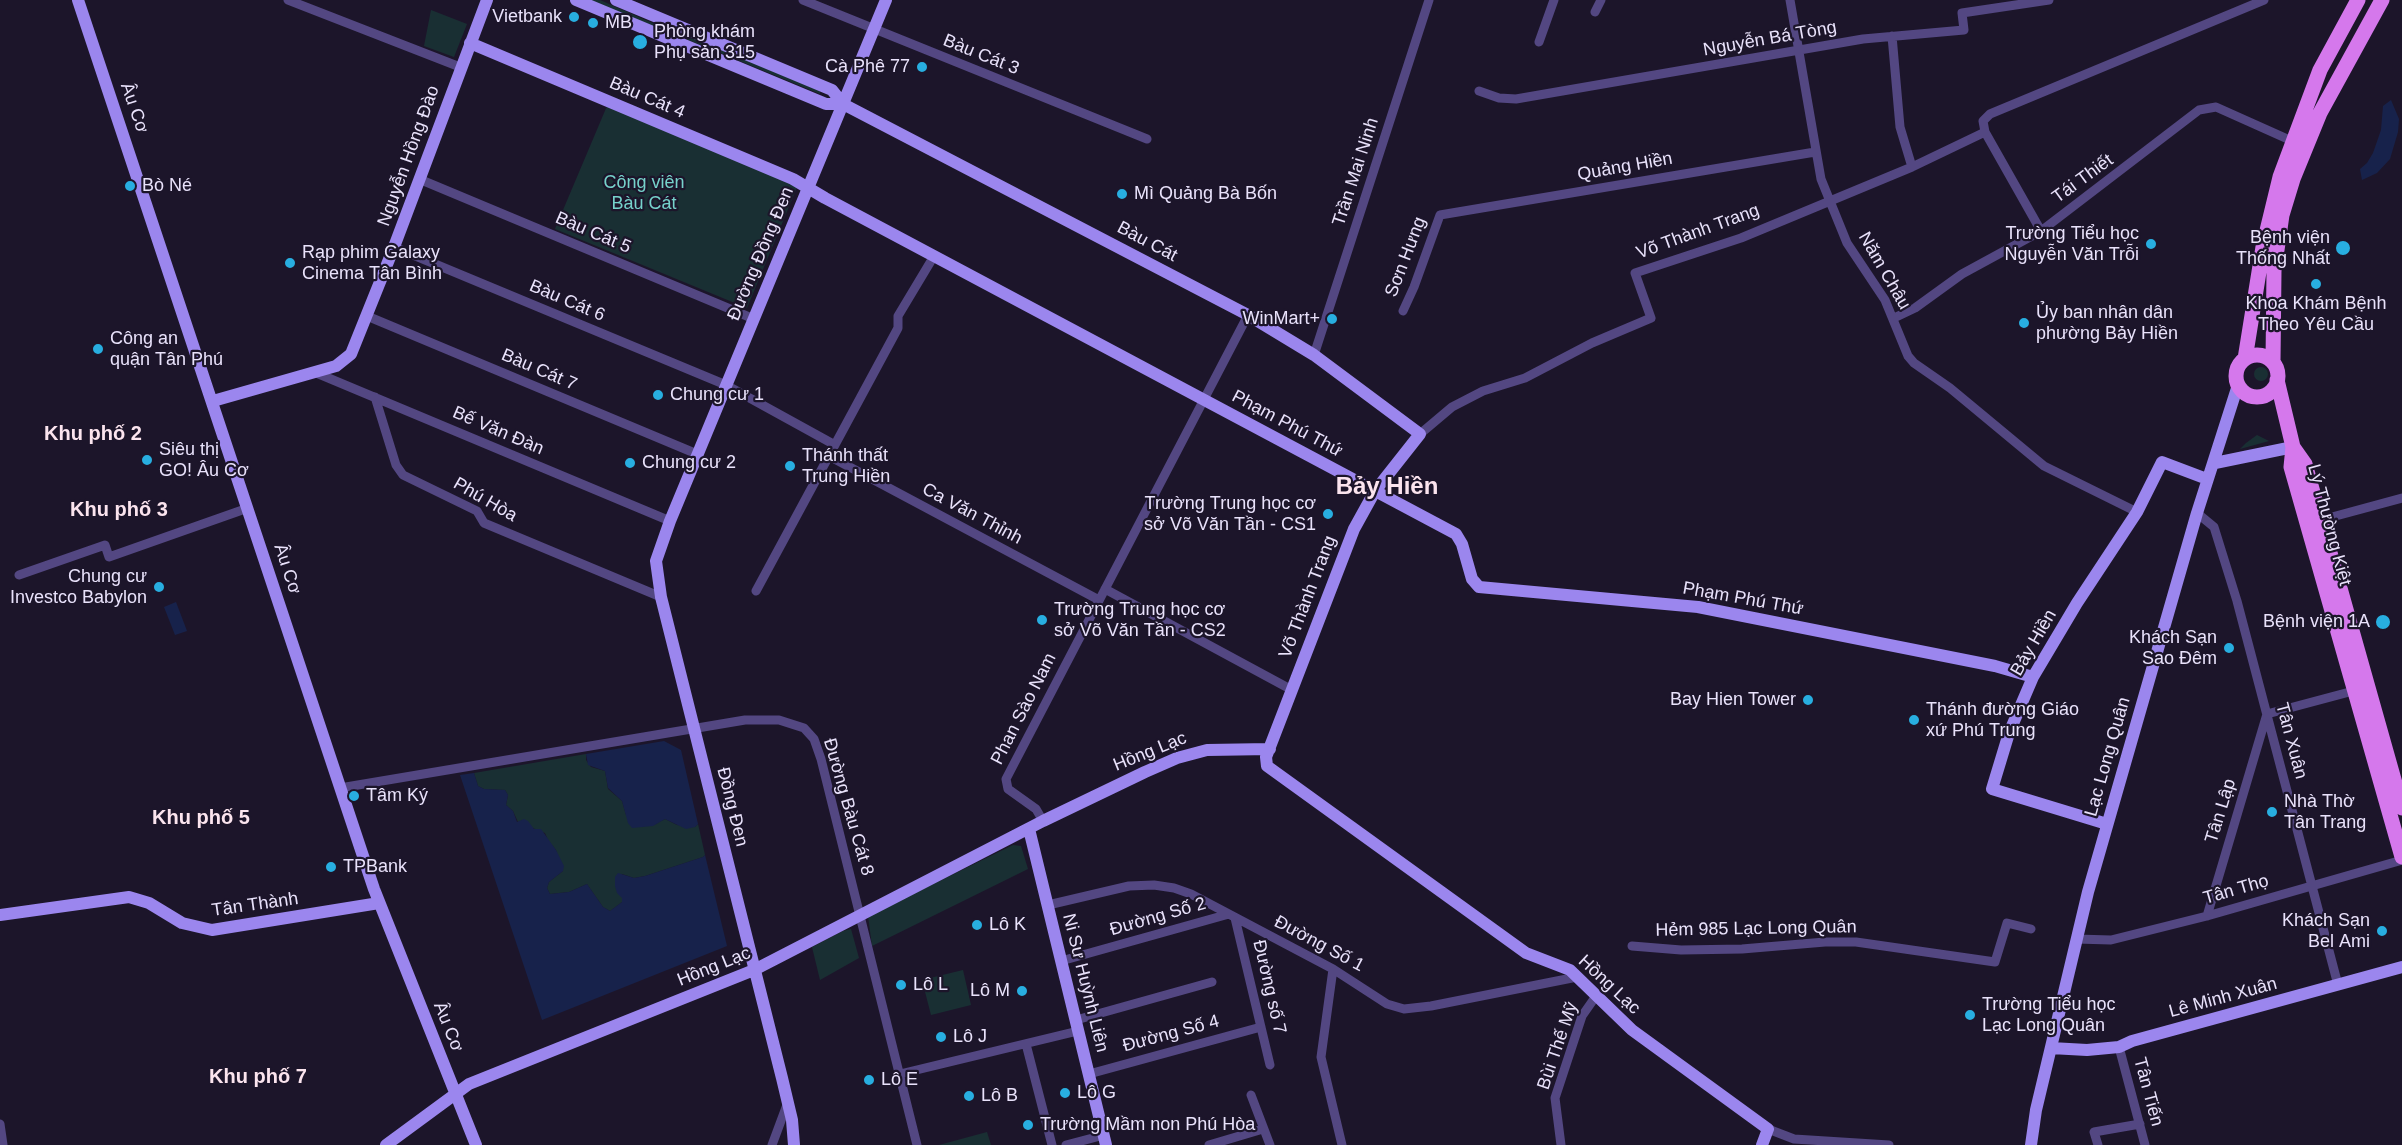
<!DOCTYPE html>
<meta charset="utf-8">
<style>
body{margin:0}
canvas{display:block;background:#1c152a}
</style>
<canvas width="2402" height="1145"></canvas>
<script>
const g = document.querySelector('canvas').getContext('2d');
g.lineJoin = 'round';
function paint(path, color) {
  g.fillStyle = color;
  g.fill(path, 'evenodd');
}
function poly(rows) {
  const path = new Path2D();
  for (const r of rows) {
    if (r.length === 3) {
      path.moveTo(r[0] + r[2], r[1]);
      path.arc(r[0], r[1], r[2], 0, 2 * Math.PI);
      continue;
    }
    path.moveTo(r[0], r[1]);
    for (let i = 2; i < r.length; i += 2) path.lineTo(r[i], r[i + 1]);
  }
  return path;
}
function strokePath(path, color, width, dash) {
  g.strokeStyle = color;
  g.lineWidth = width;
  g.lineCap = dash ? 'butt' : 'round';
  g.setLineDash(dash || []);
  g.stroke(path);
}
function label(font, color, halo, rows, align = 'center') {
  g.font = font + ' Helvetica,sans-serif';
  g.lineWidth = 4.5;
  g.setLineDash([]);
  g.textBaseline = 'middle';
  g.strokeStyle = halo;
  g.fillStyle = color;
  for (const [text, x, y, turn = 0] of rows) {
    g.save();
    g.translate(x, y);
    g.rotate((+turn || 0) * Math.PI / 180);
    g.textAlign = isNaN(turn) ? turn : align;
    if (halo) g.strokeText(text, 0, 0);
    g.fillText(text, 0, 0);
    g.restore();
  }
}
paint(poly([
 [588,0,600,0,664,28,663,30],
 [431,10,467,24,454,57,424,46],
 [688,36,820,91,820,94,686,39],
 [607,106,798,185,747,308,555,229],
 [2261,374,7],
 [2257,435,2269,441,2240,449,2246,443],
 [586,754,586,760,591,767,605,771,608,789,622,801,626,815,652,826,665,819,677,825,695,827,698,824,705,855,703,857,645,876,634,878,622,874,622,902,610,911,603,907,587,884,569,892,550,894,547,888,549,882,563,871,556,850,548,840,545,833,518,822,513,811,506,805,508,795,505,790,484,789,478,786,474,773],
 [1013,845,1021,846,1028,869,872,946,868,916],
 [851,929,859,958,820,980,812,947,843,931],
 [963,970,971,1005,931,1015,922,980],
 [987,1132,991,1145,939,1145]
]), '#192f33');
paint(poly([
 [2391,100,2399,119,2398,132,2390,159,2377,173,2362,180,2360,169,2367,163,2373,153,2381,130,2383,106],
 [176,602,187,631,175,635,164,607],
 [664,741,681,750,698,824,695,827,686,829,665,819,653,826,632,828,628,823,622,801,608,788,605,771,588,765,586,754],
 [474,773,478,786,484,789,505,790,508,795,506,805,513,811,517,822,524,819,528,821,534,829,541,829,556,850,564,866,563,871,549,882,547,888,550,894,569,892,587,884,603,907,610,911,622,902,622,898,617,893,615,886,615,877,618,873,634,878,645,876,703,857,705,855,727,946,542,1020,460,775]
]), '#17224b');
strokePath(poly([
 [288,0,460,67],
 [803,0,1147,139],
 [1790,0,1821,179,1847,243,1885,300,1908,356,1914,363,1950,388,2044,466,2137,512],
 [1595,12,1601,0],
 [1892,36,1900,127,1912,167],
 [1539,42,1554,0],
 [1479,91,1499,98,1516,99,1863,39,1964,30,1962,13,2049,0],
 [1985,132,2041,231],
 [419,179,754,319],
 [394,247,726,385,835,445],
 [1403,311,1414,287,1440,215,1815,152],
 [367,316,697,454],
 [1894,318,1915,308,1962,274,2041,231,2199,110,2216,107,2292,141],
 [1314,355,1429,0],
 [314,372,670,521],
 [375,397,396,465,403,475,477,511,484,523,661,597],
 [1420,434,1452,407,1483,391,1525,378,1592,343,1651,318,1635,273,1741,238,1912,167,1985,132,1983,121,1990,114,2264,0],
 [829,456,1099,600],
 [2197,513,2214,527,2237,601,2338,985],
 [2321,520,2402,498],
 [19,575,105,545,109,557,248,508],
 [1105,589,1292,690],
 [756,591,898,328,898,316,934,256],
 [340,788,745,720,779,720,804,728,814,739,821,759,917,1145],
 [1043,821,1036,809,1008,789,1006,779,1248,315],
 [1048,905,1129,886,1154,885,1174,888,1191,894,1333,969,1387,1004,1404,1009,1431,1006,1577,977],
 [2207,916,2267,714,2357,690],
 [1235,918,1270,1065],
 [2076,939,2111,940,2207,916,2402,860],
 [1632,946,1681,950,1742,949,1825,942,1856,942,1995,962,2007,923,2031,929],
 [1061,961,1229,914],
 [1333,969,1321,1057,1342,1145],
 [1076,1020,1212,982],
 [1026,1044,1052,1145],
 [2119,1047,2145,1145],
 [900,1074,1078,1031],
 [1089,1074,1261,1027],
 [1251,1095,1270,1145],
 [0,1124,3,1145],
 [1768,1129,1794,1139,1889,1145],
 [772,1145,788,1102],
 [1066,1145,1104,1135],
 [1209,1145,1263,1129],
 [1561,1145,1555,1098,1582,1016,1596,996],
 [2098,1145,2094,1132,2140,1124]
]), '#534782', 9);
strokePath(poly([
 [78,0,374,889,476,1145],
 [576,0,826,104,843,104],
 [616,0,832,90,843,104,1248,315,1314,355,1420,434,1375,491,1354,529,1266,757,1267,766,1526,953,1570,970,1632,1030,1768,1129,1762,1145],
 [470,43,793,179,825,198,1456,534,1462,544,1472,579,1479,587,1698,607,1995,666,2033,677],
 [213,401,336,366,351,354,394,247,487,0],
 [2215,463,2293,447],
 [2107,824,1992,789,2009,733,2033,677,2077,603,2137,512,2162,462,2207,479],
 [1029,829,1106,1145],
 [0,915,129,897,149,903,182,923,212,930,379,903],
 [2051,1048,2087,1050,2119,1047,2132,1041,2402,967],
 [386,1145,469,1084,754,970,1043,821,1145,772,1177,758,1207,750,1270,749],
 [794,1145,792,1120,782,1078,661,597,656,561,670,521,886,0],
 [2031,1145,2036,1110,2088,892,2197,513,2238,385]
]), '#9b86ee', 12);
strokePath(poly([
 [2257,376,21],
 [2245,359,2263,247,2280,177,2320,70,2358,0],
 [2273,362,2274,271,2282,215,2293,179,2320,113,2382,0],
 [2277,380,2293,447,2291,467,2402,857],
 [2293,447,2305,464,2402,808]
]), '#d578ec', 15);
for (const [x, y, r, color] of [
 [574,17,6,"#28aee0"],
 [593,23,6,"#28aee0"],
 [640,42,8,"#28aee0"],
 [922,67,6,"#28aee0"],
 [130,186,6,"#28aee0"],
 [1122,194,6,"#28aee0"],
 [2151,244,6,"#28aee0"],
 [2343,248,8,"#28aee0"],
 [290,263,6,"#28aee0"],
 [2316,284,6,"#28aee0"],
 [1332,319,6,"#28aee0"],
 [2024,323,6,"#28aee0"],
 [98,349,6,"#28aee0"],
 [658,395,6,"#28aee0"],
 [147,460,6,"#28aee0"],
 [630,463,6,"#28aee0"],
 [790,466,6,"#28aee0"],
 [1328,514,6,"#28aee0"],
 [159,587,6,"#28aee0"],
 [1042,620,6,"#28aee0"],
 [2383,622,8,"#28aee0"],
 [2229,648,6,"#28aee0"],
 [1808,700,6,"#28aee0"],
 [1914,720,6,"#28aee0"],
 [354,796,6,"#28aee0"],
 [2272,812,6,"#28aee0"],
 [331,867,6,"#28aee0"],
 [977,925,6,"#28aee0"],
 [2382,931,6,"#28aee0"],
 [901,985,6,"#28aee0"],
 [1022,991,6,"#28aee0"],
 [1970,1015,6,"#28aee0"],
 [941,1037,6,"#28aee0"],
 [869,1080,6,"#28aee0"],
 [1065,1093,6,"#28aee0"],
 [969,1096,6,"#28aee0"],
 [1028,1125,6,"#28aee0"]
]) {
  const dot = new Path2D();
  dot.arc(x, y, r, 0, 2 * Math.PI);
  g.fillStyle = color;
  g.fill(dot);
  strokePath(dot, '#1c152a', 2);
}
label('18px', '#e9e2fb', '#1c152a', [
 ["Vietbank",562,17,"right"],
 ["MB",605,23],
 ["Phòng khám",654,32],
 ["Phụ sản 315",654,53],
 ["Cà Phê 77",910,67,"right"],
 ["Bò Né",142,186],
 ["Mì Quảng Bà Bốn",1134,194],
 ["Trường Tiểu học",2139,234,"right"],
 ["Nguyễn Văn Trỗi",2139,255,"right"],
 ["Bệnh viện",2330,238,"right"],
 ["Thống Nhất",2330,259,"right"],
 ["Rạp phim Galaxy",302,253],
 ["Cinema Tân Bình",302,274],
 ["Khoa Khám Bệnh",2316,304,"center"],
 ["Theo Yêu Cầu",2316,325,"center"],
 ["Ủy ban nhân dân",2036,313],
 ["phường Bảy Hiền",2036,334],
 ["WinMart+",1320,319,"right"],
 ["Công an",110,339],
 ["quận Tân Phú",110,360],
 ["Chung cư 1",670,395],
 ["Siêu thị",159,450],
 ["GO! Âu Cơ",159,471],
 ["Thánh thất",802,456],
 ["Trung Hiền",802,477],
 ["Chung cư 2",642,463],
 ["Trường Trung học cơ",1316,504,"right"],
 ["sở Võ Văn Tần - CS1",1316,525,"right"],
 ["Chung cư",147,577,"right"],
 ["Investco Babylon",147,598,"right"],
 ["Trường Trung học cơ",1054,610],
 ["sở Võ Văn Tần - CS2",1054,631],
 ["Bệnh viện 1A",2370,622,"right"],
 ["Khách Sạn",2217,638,"right"],
 ["Sao Đêm",2217,659,"right"],
 ["Bay Hien Tower",1796,700,"right"],
 ["Thánh đường Giáo",1926,710],
 ["xứ Phú Trung",1926,731],
 ["Tâm Ký",366,796],
 ["Nhà Thờ",2284,802],
 ["Tân Trang",2284,823],
 ["TPBank",343,867],
 ["Khách Sạn",2370,921,"right"],
 ["Bel Ami",2370,942,"right"],
 ["Lô K",989,925],
 ["Lô L",913,985],
 ["Lô M",1010,991,"right"],
 ["Trường Tiểu học",1982,1005],
 ["Lạc Long Quân",1982,1026],
 ["Lô J",953,1037],
 ["Lô E",881,1080],
 ["Lô G",1077,1093],
 ["Lô B",981,1096],
 ["Trường Mầm non Phú Hòa",1040,1125]
], 'left');
label('18px', '#e9e2fb', '#1c152a', [
 ["Nguyễn Bá Tòng",1770,39,-10],
 ["Bàu Cát 3",981,55,22],
 ["Bàu Cát 4",647,98,23],
 ["Âu Cơ",134,108,71],
 ["Nguyễn Hồng Đào",409,156,-70],
 ["Quảng Hiền",1625,167,-10],
 ["Trần Mai Ninh",1356,172,-72],
 ["Tái Thiết",2083,179,-36],
 ["Võ Thành Trang",1698,232,-20],
 ["Bàu Cát 5",593,233,23],
 ["Bàu Cát",1147,242,28],
 ["Đường Đồng Đen",761,254,-67],
 ["Sơn Hưng",1406,257,-69],
 ["Năm Châu",1884,271,60],
 ["Bàu Cát 6",567,301,23],
 ["Bàu Cát 7",539,370,23],
 ["Phạm Phú Thứ",1287,424,28],
 ["Bế Văn Đàn",498,431,23],
 ["Phú Hòa",485,500,30],
 ["Ca Văn Thỉnh",972,514,28],
 ["Lý Thường Kiệt",2329,525,75],
 ["Âu Cơ",287,569,72],
 ["Võ Thành Trang",1308,597,-69],
 ["Phạm Phú Thứ",1743,599,10],
 ["Bảy Hiền",2034,643,-60],
 ["Phan Sào Nam",1024,709,-63],
 ["Tân Xuân",2291,741,75],
 ["Hồng Lạc",1150,752,-22],
 ["Lạc Long Quân",2108,757,-74],
 ["Đồng Đen",732,807,76],
 ["Đường Bàu Cát 8",848,807,74],
 ["Tân Lập",2221,811,-73],
 ["Tân Thọ",2236,890,-16],
 ["Tân Thành",255,905,-8],
 ["Đường Số 2",1158,917,-16],
 ["Hẻm 985 Lạc Long Quân",1756,929,-1],
 ["Đường Số 1",1319,944,28],
 ["Hồng Lạc",714,967,-22],
 ["Ni Sư Huỳnh Liên",1085,983,76],
 ["Hồng Lạc",1609,985,43],
 ["Đường số 7",1269,987,77],
 ["Lê Minh Xuân",2223,998,-15],
 ["Âu Cơ",448,1027,68],
 ["Đường Số 4",1171,1034,-15],
 ["Bùi Thế Mỹ",1558,1046,-71],
 ["Tân Tiến",2148,1092,75]
]);
label('18px', '#76d2cb', '#1c152a', [
 ["Công viên",644,183],
 ["Bàu Cát",644,204]
]);
label('bold 20px', '#fbe4ee', '#1c152a', [
 ["Khu phố 2",93,434],
 ["Khu phố 3",119,510],
 ["Khu phố 5",201,818],
 ["Khu phố 7",258,1077]
]);
label('bold 24px', '#fbe4ee', '#1c152a', [
 ["Bảy Hiền",1387,487]
]);
</script>
